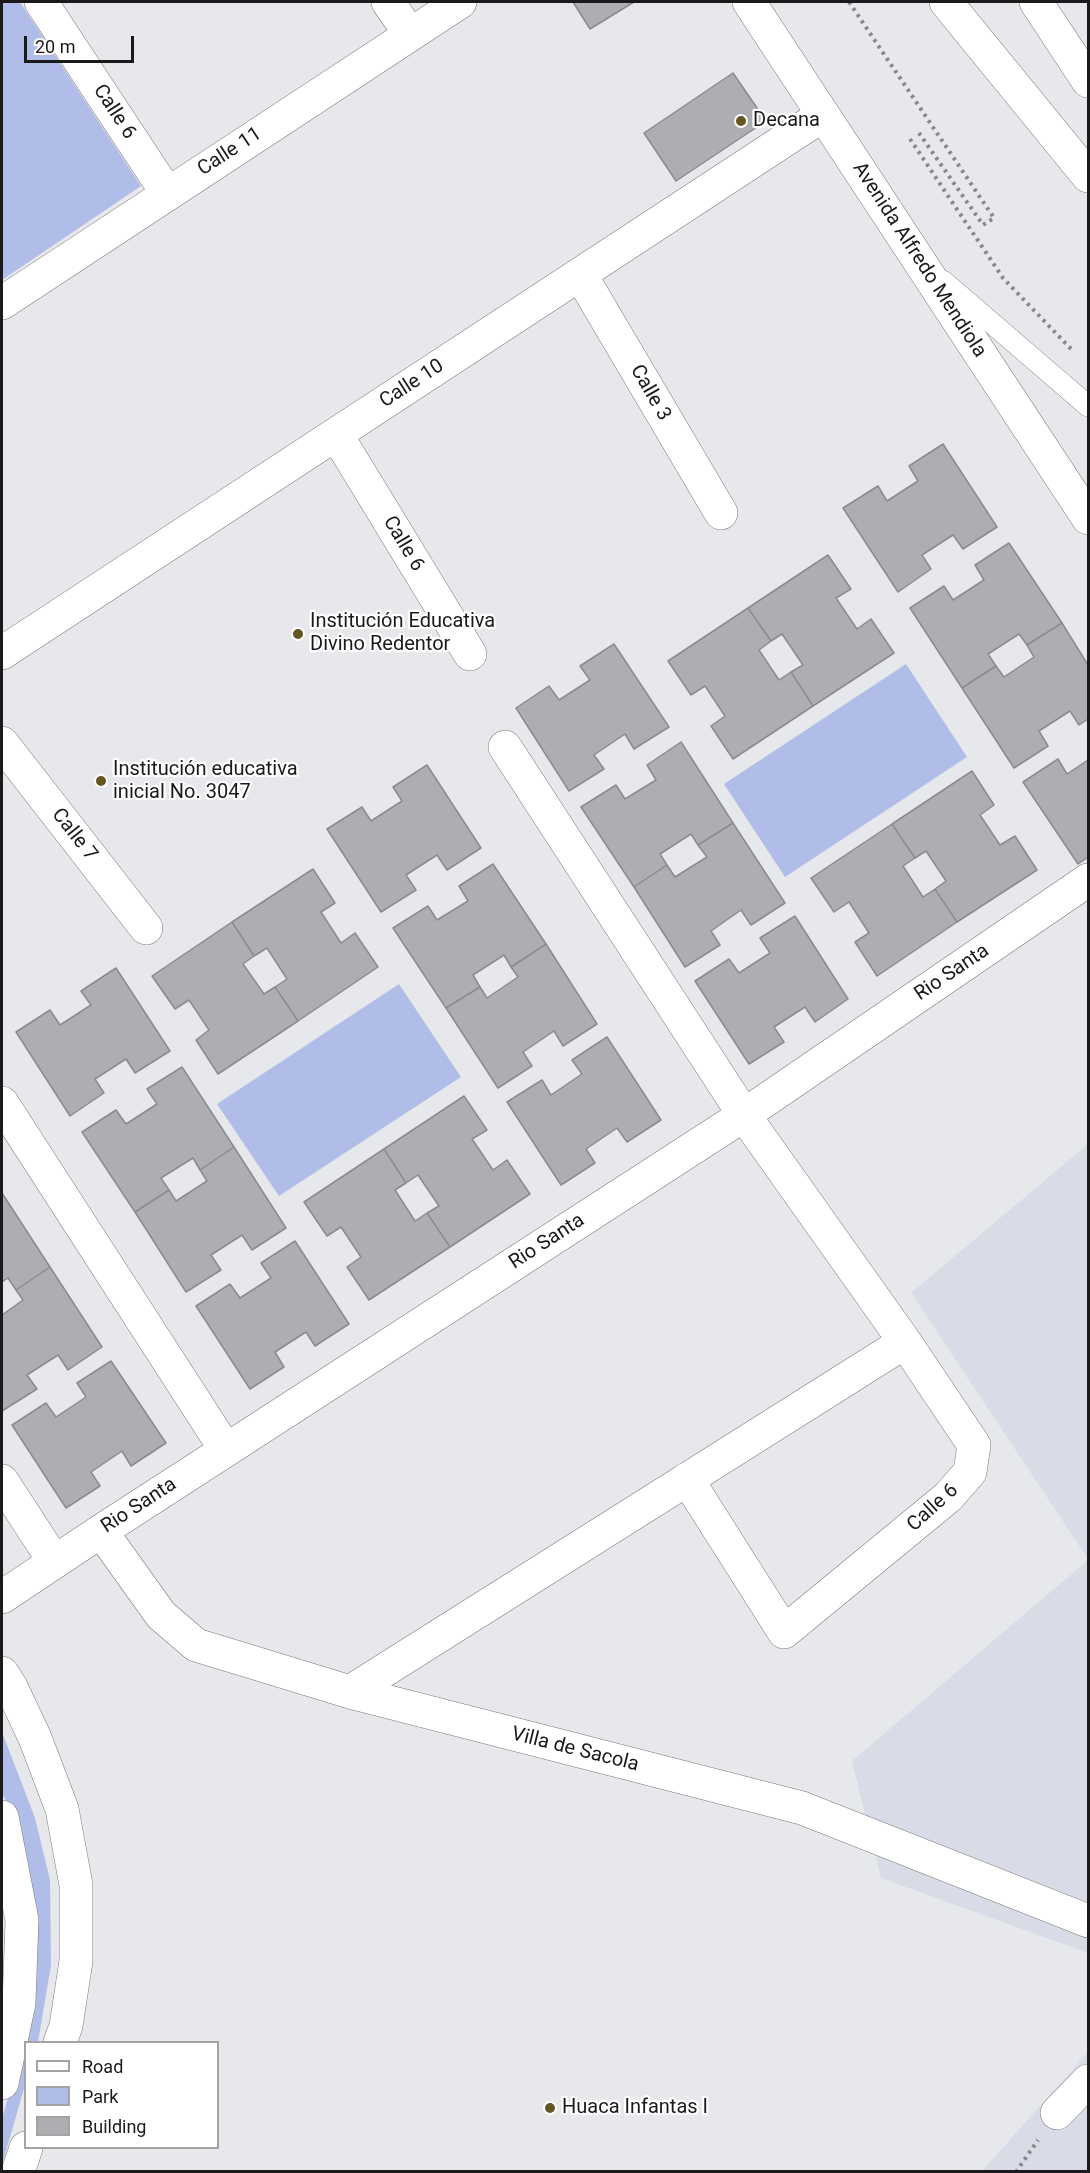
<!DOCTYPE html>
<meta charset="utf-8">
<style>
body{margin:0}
#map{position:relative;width:1090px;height:2173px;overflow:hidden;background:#e7e8eb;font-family:Roboto,sans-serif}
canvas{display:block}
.frame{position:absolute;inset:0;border:3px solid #1a1a1b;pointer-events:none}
.legend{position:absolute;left:24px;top:2041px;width:195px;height:108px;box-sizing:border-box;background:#fff;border:2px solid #a3a3a4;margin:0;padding:8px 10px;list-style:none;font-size:18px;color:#1a1a1b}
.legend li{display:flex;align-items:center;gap:12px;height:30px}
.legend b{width:30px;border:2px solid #a3a3a4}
.scale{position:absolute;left:24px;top:36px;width:110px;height:27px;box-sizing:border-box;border:3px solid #1a1a1b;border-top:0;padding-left:8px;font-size:18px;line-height:21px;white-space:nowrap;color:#1a1a1b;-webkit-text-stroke:4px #fff;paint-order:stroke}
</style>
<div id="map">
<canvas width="1090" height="2173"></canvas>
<div class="frame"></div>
<ul class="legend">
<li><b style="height:8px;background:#fff"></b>Road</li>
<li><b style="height:16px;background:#b0bde8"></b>Park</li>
<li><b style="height:16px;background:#adaeb1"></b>Building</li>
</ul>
<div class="scale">20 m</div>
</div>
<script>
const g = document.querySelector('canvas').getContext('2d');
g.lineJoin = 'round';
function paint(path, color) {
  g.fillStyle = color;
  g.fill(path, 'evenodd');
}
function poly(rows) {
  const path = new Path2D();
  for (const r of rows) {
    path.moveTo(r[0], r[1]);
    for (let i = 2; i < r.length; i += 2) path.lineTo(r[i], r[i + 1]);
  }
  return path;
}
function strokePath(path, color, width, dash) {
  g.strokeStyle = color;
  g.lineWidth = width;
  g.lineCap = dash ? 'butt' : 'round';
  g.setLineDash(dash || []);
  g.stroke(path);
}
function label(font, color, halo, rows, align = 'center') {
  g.font = font + ' Roboto,sans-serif';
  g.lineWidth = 4.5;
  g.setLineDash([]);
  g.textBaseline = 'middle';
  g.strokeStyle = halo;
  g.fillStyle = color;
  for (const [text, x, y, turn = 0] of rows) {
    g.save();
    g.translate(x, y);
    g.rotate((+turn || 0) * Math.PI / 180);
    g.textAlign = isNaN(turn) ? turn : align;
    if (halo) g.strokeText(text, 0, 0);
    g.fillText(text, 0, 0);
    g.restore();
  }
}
paint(poly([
 [1088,1144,1088,1559,911,1293],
 [1088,1560,1088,1953,881,1878,852,1761],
 [1088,2052,1088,2171,982,2171]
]), '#d9dce6');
paint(poly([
 [2,2,20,2,141,186,2,280],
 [906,664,967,757,785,877,724,784],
 [399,984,461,1077,279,1196,217,1104],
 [2,1732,35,1818,50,1880,51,1965,38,2042,26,2042,25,2085,2,2165,2,2118,21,2055,6,1801,2,1793]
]), '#b0bde8');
const building = poly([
 [573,2,634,2,590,29,573,2],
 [733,73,766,121,676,181,644,133,733,73],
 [943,444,997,527,963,549,953,535,922,555,931,569,898,592,843,508,878,486,887,501,918,481,909,466,943,444],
 [1009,543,1062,623,1027,645,1019,634,988,654,996,666,962,688,910,608,944,586,953,600,984,580,975,565,1009,543],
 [828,555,851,589,836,598,857,629,871,619,894,653,813,706,791,672,803,665,782,634,771,641,748,608,828,555],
 [748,608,771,641,759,650,779,680,791,672,813,706,733,759,711,726,725,716,705,686,691,695,668,661,748,608],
 [1062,623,1088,665,1088,719,1079,725,1070,711,1039,731,1048,746,1014,768,962,688,996,666,1004,677,1034,657,1027,645,1062,623],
 [614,644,669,727,634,749,625,734,594,755,604,769,569,791,516,708,549,686,559,700,590,680,580,666,614,644],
 [681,742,733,823,698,845,691,834,660,854,667,865,634,887,581,807,616,785,625,799,656,780,647,765,681,742],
 [1058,759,1067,774,1088,760,1088,857,1078,864,1023,782,1058,759],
 [427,765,481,848,447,870,437,855,406,875,416,890,381,912,327,829,362,807,371,821,402,801,393,787,427,765],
 [972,771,994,805,980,815,1000,845,1015,836,1037,870,957,922,935,889,946,881,926,851,915,858,892,824,972,771],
 [733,823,785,903,751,925,741,910,711,931,720,945,685,967,634,887,667,865,675,877,707,857,698,845,733,823],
 [892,824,915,858,903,866,923,897,935,889,957,922,877,976,855,942,869,933,849,902,834,912,811,878,892,824],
 [493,864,546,944,511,967,504,955,473,975,480,987,446,1008,393,928,428,906,437,920,468,901,459,886,493,864],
 [313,869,335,903,321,912,341,943,355,933,378,967,298,1021,275,987,287,979,267,948,254,956,232,922,313,869],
 [795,916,848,999,815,1022,805,1007,774,1027,784,1042,749,1064,695,981,729,959,739,973,770,953,760,938,795,916],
 [232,922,254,956,243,964,264,994,275,987,298,1021,218,1074,196,1040,209,1030,189,1000,175,1009,152,976,232,922],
 [546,944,597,1024,563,1046,554,1031,523,1052,532,1066,498,1088,446,1008,480,987,487,998,518,977,511,967,546,944],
 [116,968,170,1051,135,1073,126,1059,95,1079,104,1093,70,1116,16,1032,50,1010,60,1025,91,1005,81,991,116,968],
 [607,1037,661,1120,627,1142,617,1128,586,1149,595,1163,561,1185,507,1102,542,1080,551,1095,582,1074,572,1060,607,1037],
 [182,1067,234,1147,200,1170,193,1158,161,1178,169,1190,135,1212,82,1132,116,1110,126,1124,157,1104,147,1089,182,1067],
 [464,1096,487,1130,472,1139,493,1170,507,1160,530,1194,450,1247,427,1213,439,1206,418,1175,406,1183,384,1149,464,1096],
 [234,1147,286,1228,252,1250,242,1235,211,1255,221,1270,186,1292,135,1212,169,1190,176,1201,207,1181,200,1170,234,1147],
 [384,1149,406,1183,395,1190,415,1221,427,1213,450,1247,369,1300,347,1267,361,1257,341,1227,327,1236,304,1202,384,1149],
 [2,1193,50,1267,16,1290,8,1278,2,1282,2,1193],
 [295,1241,349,1324,315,1346,306,1332,275,1352,284,1367,250,1389,196,1306,230,1284,240,1298,271,1278,261,1263,295,1241],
 [50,1267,102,1347,68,1370,58,1355,27,1375,37,1389,2,1411,2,1315,23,1300,16,1290,50,1267],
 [111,1361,166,1443,131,1466,122,1451,91,1472,100,1486,66,1508,12,1425,46,1403,56,1417,86,1397,77,1383,111,1361]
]);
paint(building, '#adaeb1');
strokePath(building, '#8b8b8e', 1.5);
const lane = poly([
 [943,281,1088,406]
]);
const street = poly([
 [41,2,167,193],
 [388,2,410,34],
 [580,274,721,513],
 [2,303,460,2],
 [336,434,470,654],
 [2,653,823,115],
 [2,743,146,928],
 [505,747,744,1115,905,1342,974,1445,970,1472,948,1497,784,1632,687,1479],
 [2,1103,226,1450],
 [2,1481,54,1561],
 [101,1531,161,1615,196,1645,350,1692,802,1808,1088,1921],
 [2,1597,101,1531,744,1115,1088,880],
 [350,1692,905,1342],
 [1057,2113,1088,2081]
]);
const secondary = poly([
 [749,2,1088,518],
 [2,1673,11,1687,35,1738,62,1809,76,1885,76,1961,66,2026,60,2042],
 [2,1817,22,1920,19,2003,2,2083],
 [18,2172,26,2148]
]);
const highway = poly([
 [946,2,1088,176],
 [1036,2,1088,81]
]);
strokePath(lane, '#78797c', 22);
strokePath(street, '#78797c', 34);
strokePath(secondary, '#78797c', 34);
strokePath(highway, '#78797c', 34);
strokePath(poly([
 [849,2,994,218,983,225,919,133],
 [910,139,1003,278,1073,351],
 [1016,2172,1038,2140]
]), '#88888a', 4, [3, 4.5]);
strokePath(lane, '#fff', 21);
strokePath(street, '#fff', 33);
strokePath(secondary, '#fff', 33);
strokePath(highway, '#fff', 33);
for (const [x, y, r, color] of [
 [741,121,6,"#655522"],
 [298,634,6,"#655522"],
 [101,781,6,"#655522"],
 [550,2108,6,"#655522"]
]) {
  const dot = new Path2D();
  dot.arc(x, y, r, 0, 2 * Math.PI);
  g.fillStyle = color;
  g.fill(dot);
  strokePath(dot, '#fff', 2);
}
label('20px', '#1a1a1b', '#fff', [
 ["Calle 6",114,112,57],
 ["Calle 11",230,152,-33],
 ["Avenida Alfredo Mendiola",919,260,57],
 ["Calle 10",412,384,-33],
 ["Calle 3",650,393,60],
 ["Calle 6",403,544,59],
 ["Calle 7",74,835,52],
 ["Rio Santa",952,973,-34],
 ["Rio Santa",547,1242,-33],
 ["Rio Santa",139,1506,-33],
 ["Calle 6",933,1508,-42],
 ["Villa de Sacola",575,1750,14]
]);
label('20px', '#1a1a1b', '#fff', [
 ["Decana",753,121],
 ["Institución Educativa",310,622],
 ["Divino Redentor",310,645],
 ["Institución educativa",113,770],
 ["inicial No. 3047",113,793],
 ["Huaca Infantas I",562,2108]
], 'left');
</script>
